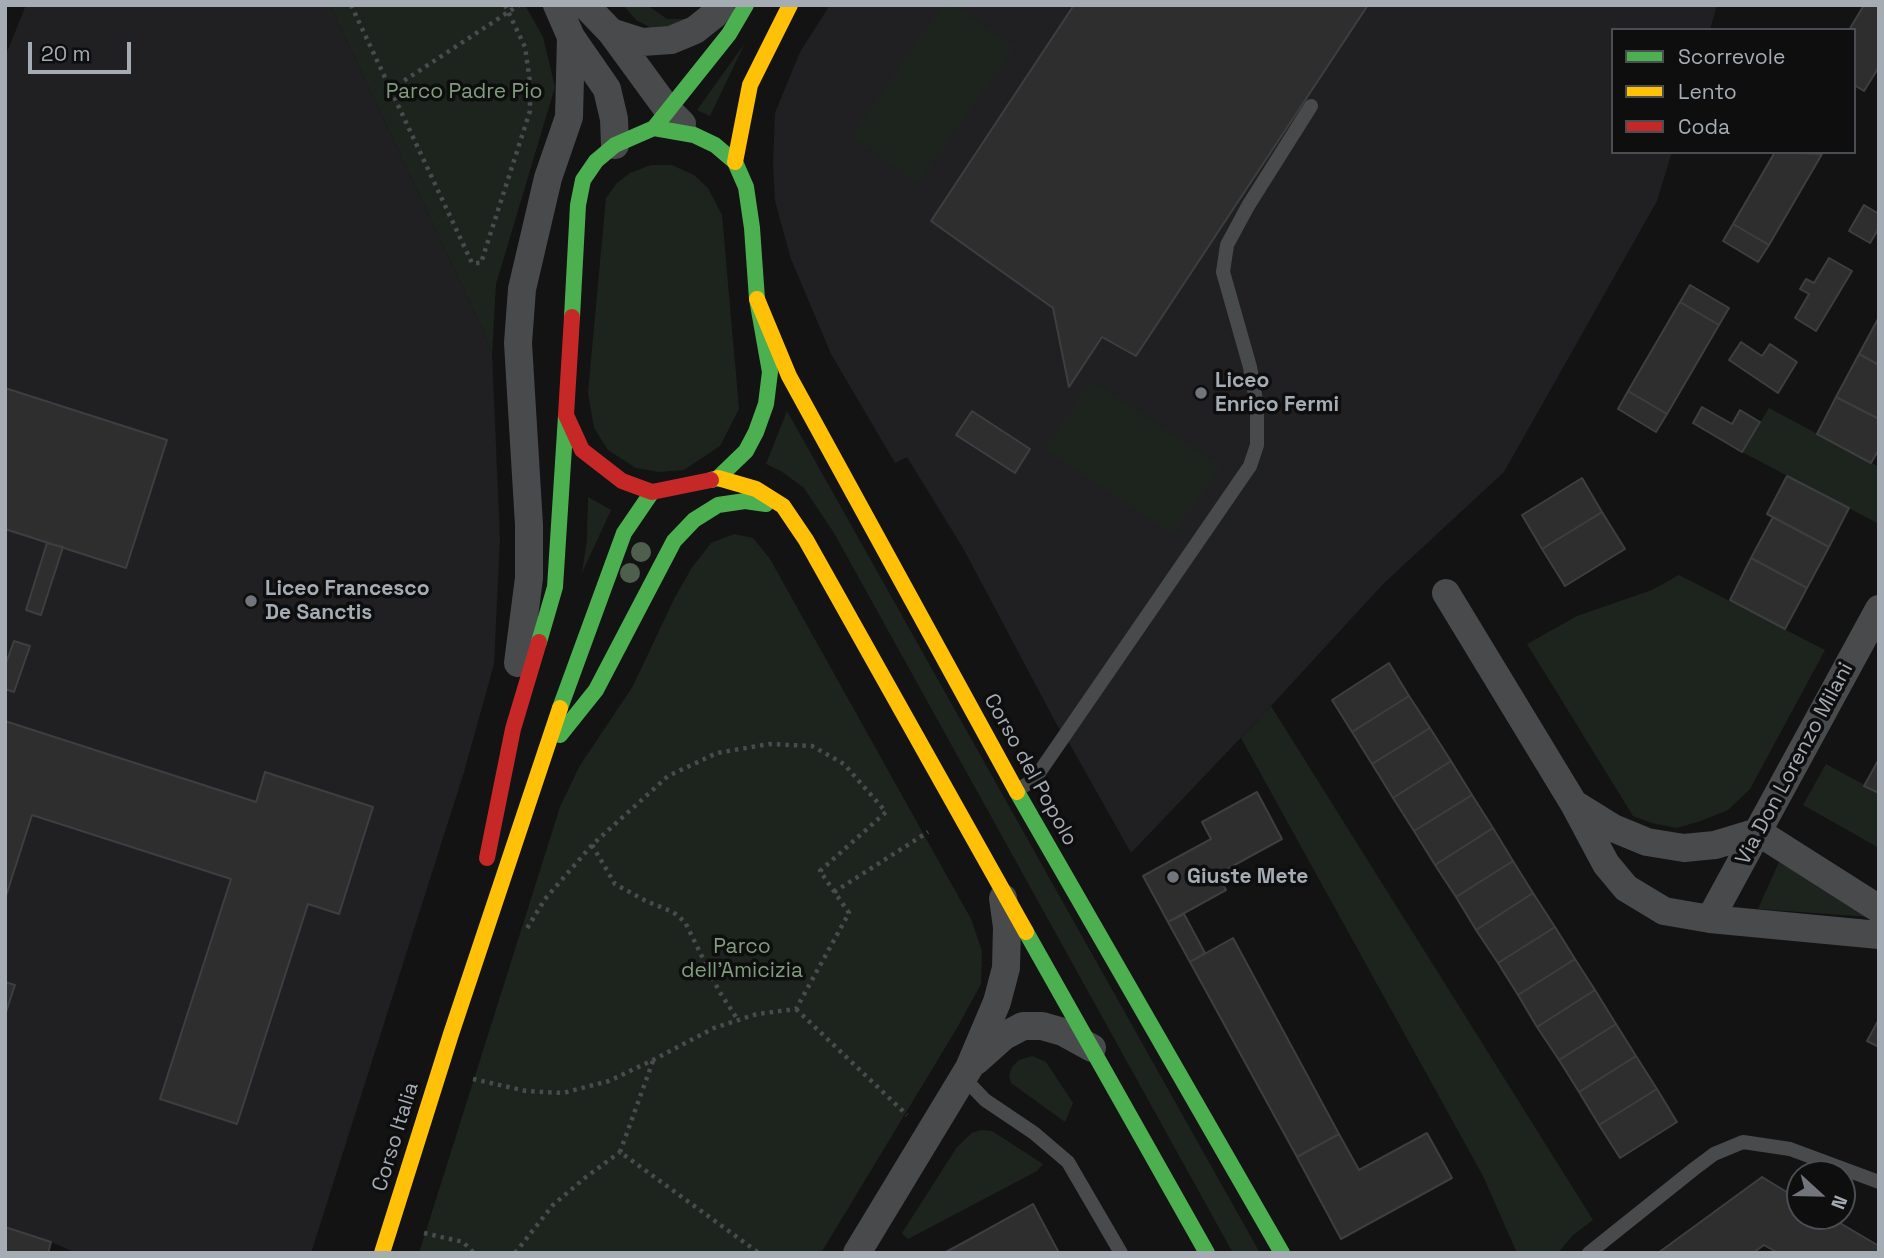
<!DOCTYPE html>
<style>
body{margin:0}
#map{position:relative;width:1884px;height:1258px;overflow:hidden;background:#131314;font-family:"Space Grotesk",sans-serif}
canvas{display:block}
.frame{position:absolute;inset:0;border:7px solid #a5acb4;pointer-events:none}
.legend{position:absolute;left:1611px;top:28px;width:245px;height:126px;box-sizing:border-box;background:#0e0e0f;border:2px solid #4a4d51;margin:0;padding:9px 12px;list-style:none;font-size:21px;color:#a5acb4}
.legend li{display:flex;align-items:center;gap:14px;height:35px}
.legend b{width:35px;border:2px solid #4a4d51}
.north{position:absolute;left:1786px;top:1160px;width:70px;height:70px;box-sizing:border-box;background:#0e0e0f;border:2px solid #4a4d51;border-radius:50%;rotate:112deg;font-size:19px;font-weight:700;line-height:28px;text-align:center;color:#a5acb4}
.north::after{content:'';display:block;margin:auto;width:24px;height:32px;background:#72767c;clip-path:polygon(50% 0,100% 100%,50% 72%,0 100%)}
.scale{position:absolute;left:28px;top:42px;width:103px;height:32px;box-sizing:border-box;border:4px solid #a5acb4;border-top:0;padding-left:9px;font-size:21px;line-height:24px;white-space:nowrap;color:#a5acb4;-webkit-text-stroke:5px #0e0e0f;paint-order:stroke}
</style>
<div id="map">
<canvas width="1884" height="1258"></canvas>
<div class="frame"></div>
<ul class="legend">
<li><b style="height:9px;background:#4caf50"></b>Scorrevole</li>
<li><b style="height:9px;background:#ffc107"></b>Lento</li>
<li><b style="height:9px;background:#c62828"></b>Coda</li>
</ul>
<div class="north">N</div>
<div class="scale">20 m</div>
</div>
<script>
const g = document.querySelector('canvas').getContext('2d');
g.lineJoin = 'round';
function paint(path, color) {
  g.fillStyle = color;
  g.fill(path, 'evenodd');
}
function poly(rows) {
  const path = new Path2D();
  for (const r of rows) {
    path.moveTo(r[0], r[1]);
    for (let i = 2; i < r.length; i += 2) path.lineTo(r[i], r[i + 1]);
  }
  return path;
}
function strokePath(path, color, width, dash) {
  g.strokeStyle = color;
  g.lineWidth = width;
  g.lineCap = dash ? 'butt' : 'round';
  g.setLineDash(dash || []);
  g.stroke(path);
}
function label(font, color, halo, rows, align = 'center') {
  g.font = font + ' "Space Grotesk",sans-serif';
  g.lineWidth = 7;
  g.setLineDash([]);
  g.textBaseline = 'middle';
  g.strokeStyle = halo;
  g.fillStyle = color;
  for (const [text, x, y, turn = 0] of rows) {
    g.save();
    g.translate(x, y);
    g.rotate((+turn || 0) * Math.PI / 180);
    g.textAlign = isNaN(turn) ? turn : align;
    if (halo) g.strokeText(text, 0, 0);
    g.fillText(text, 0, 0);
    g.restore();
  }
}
paint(poly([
 [26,5,330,5,482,328,492,354,500,539,494,664,464,772,311,1253,77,1253,51,1242,5,1227,5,57],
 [830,5,1717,5,1710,30,1613,30,1613,152,1672,152,1657,201,1504,472,1383,584,1271,706,1131,853,1072,748,1057,725,963,548,907,457,895,463,831,354,791,259,775,201,773,163,775,113,800,52]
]), '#202022');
paint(poly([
 [330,5,525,5,543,37,555,87,496,284,492,354,482,328],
 [623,5,647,5,667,19,686,19,669,28,653,29,636,20],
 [943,5,954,5,1014,47,918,183,852,136],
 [745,43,710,116,697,110],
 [651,165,672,165,694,175,708,188,722,215,739,409,720,446,684,470,659,472,636,468,608,450,594,428,588,392,606,198,617,183,630,173],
 [1092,380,1220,466,1173,534,1046,449],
 [1769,408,1879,467,1879,524,1742,452],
 [787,411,1260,1253,1233,1253,834,533,804,488,781,471,766,464],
 [588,497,611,510,582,573,587,540],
 [734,534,753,538,770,559,971,919,982,951,981,984,957,1028,821,1253,419,1253,560,807,579,767,633,686,674,599,691,569,711,543],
 [1679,575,1825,650,1750,789,1728,810,1698,822,1676,828,1652,823,1633,816,1527,644,1577,616,1652,590],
 [1271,706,1593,1220,1573,1235,1558,1253,1517,1253,1483,1176,1241,738],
 [1826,764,1879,793,1879,848,1803,805],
 [1779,862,1871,917,1758,909],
 [1032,1056,1046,1062,1073,1103,1065,1122,1011,1083,1009,1075,1012,1067,1019,1060],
 [981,1130,992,1131,1043,1164,1037,1171,908,1239,902,1233,957,1147,972,1133]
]), '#1d241e');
const building = poly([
 [1074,5,1368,5,1136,356,1102,337,1069,387,1053,308,931,221,1074,5],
 [1864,5,1879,5,1879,67,1864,91,1854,85,1854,30,1849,30,1864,5],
 [1775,152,1822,154,1769,245,1733,224,1775,152],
 [1864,205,1879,214,1879,228,1870,243,1849,231,1864,205],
 [1733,224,1769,245,1758,262,1723,241,1733,224],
 [1829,258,1852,271,1816,331,1795,318,1809,294,1800,289,1806,279,1814,283,1829,258],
 [1690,285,1729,308,1719,325,1680,302,1690,285],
 [1680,302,1719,325,1667,414,1628,391,1680,302],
 [1879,317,1879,365,1859,354,1879,317],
 [1741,342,1762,356,1770,344,1797,362,1778,393,1729,360,1741,342],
 [1859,354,1879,365,1879,419,1836,397,1859,354],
 [5,388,167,440,126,568,5,529,5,388],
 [1628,391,1667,414,1656,432,1618,409,1628,391],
 [1836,397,1879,419,1879,449,1871,463,1817,434,1836,397],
 [1702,407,1732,424,1740,410,1760,422,1742,452,1693,423,1702,407],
 [972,411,1030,449,1015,473,956,435,972,411],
 [1787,476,1849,508,1829,547,1767,514,1787,476],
 [1582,478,1602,512,1542,549,1522,515,1582,478],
 [1602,512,1625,549,1565,586,1542,549,1602,512],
 [1773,517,1829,547,1807,588,1751,558,1773,517],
 [47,543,63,547,41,615,26,610,47,543],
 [1751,558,1807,588,1785,629,1730,600,1751,558],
 [14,641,30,646,14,692,5,689,5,666,14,641],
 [1389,663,1409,696,1352,732,1332,700,1389,663],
 [1409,696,1430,728,1372,764,1352,732,1409,696],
 [5,721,256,802,265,772,373,807,339,914,308,904,237,1124,160,1099,231,879,32,815,5,899,5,721],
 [1430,728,1451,761,1393,798,1372,764,1430,728],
 [1879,759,1879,793,1864,786,1879,759],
 [1451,761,1472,795,1414,831,1393,798,1451,761],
 [1257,792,1282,839,1229,868,1233,875,1221,881,1226,890,1168,922,1143,876,1211,839,1202,822,1257,792],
 [1472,795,1493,828,1435,865,1414,831,1472,795],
 [1493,828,1513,861,1456,897,1435,865,1493,828],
 [1513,861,1533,893,1476,930,1456,897,1513,861],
 [1533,893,1555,927,1498,963,1476,930,1533,893],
 [1184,914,1205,953,1190,962,1168,922,1184,914],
 [1555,927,1575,959,1518,995,1498,963,1555,927],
 [1233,938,1339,1134,1297,1157,1190,962,1233,938],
 [1575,959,1595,990,1537,1027,1518,995,1575,959],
 [5,982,15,985,5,1015,5,982],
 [1595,990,1616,1024,1559,1060,1537,1027,1595,990],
 [1879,1019,1879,1047,1867,1041,1879,1019],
 [1616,1024,1636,1056,1579,1092,1559,1060,1616,1024],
 [1636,1056,1657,1089,1599,1125,1579,1092,1636,1056],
 [1657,1089,1677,1122,1620,1158,1599,1125,1657,1089],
 [1427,1133,1452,1178,1341,1239,1297,1157,1339,1134,1359,1170,1427,1133],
 [1762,1177,1800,1200,1800,1216,1828,1216,1879,1246,1879,1253,1778,1253,1764,1245,1753,1253,1658,1253,1762,1177],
 [1033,1204,1059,1253,944,1253,970,1239,1033,1204],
 [5,1227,51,1242,48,1253,5,1253,5,1227]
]);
paint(building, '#2e2e2f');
strokePath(building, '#3c3e40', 2);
strokePath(poly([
 [351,5,472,263,481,263,530,111,530,82,525,47,505,5],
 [390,90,519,5],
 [592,845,615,884,646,901,673,912,685,922,719,991,738,1020],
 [834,892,928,832],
 [796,1009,907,1115],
 [653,1061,620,1152,759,1253],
 [473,1079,526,1091,563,1093,609,1081,653,1060,714,1028,757,1014,796,1009,849,913,820,871,886,812,844,764,812,746,769,744,717,753,668,776,592,845,545,899,526,930],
 [424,1233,463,1242,474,1253],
 [515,1253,553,1205,586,1177,620,1152]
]), '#494b4e', 4.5, [3.5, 5]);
strokePath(poly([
 [1017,790,1034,780,1250,466,1257,445,1257,406,1250,367,1223,272,1227,245,1248,206,1311,106],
 [963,1077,985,1100,1034,1133,1068,1162,1121,1253],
 [1589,1253,1694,1169,1714,1154,1743,1142,1790,1149,1879,1182]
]), '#484a4c', 14);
strokePath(poly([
 [557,5,571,37,607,89,614,119,615,145],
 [585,5,611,32,668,110,682,124],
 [611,32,642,42,671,40,695,30,715,14,721,5],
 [1446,593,1574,804,1606,864,1626,888,1664,911,1710,919,1879,935],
 [518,663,529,578,529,525,518,343,522,289,548,178,569,117,571,37],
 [1576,805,1613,828,1647,842,1684,848,1715,845,1758,832,1879,909],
 [1710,919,1879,609],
 [976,1061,1004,1036,1023,1026,1042,1026,1063,1032,1092,1048],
 [857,1253,969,1068,997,1002,1006,968,1007,927,1003,898]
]), '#484a4c', 28);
strokePath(poly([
 [654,128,694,135,715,145,735,162,746,187,752,228,757,299,770,372,766,404,756,432,746,451,718,478,711,480],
 [654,128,729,34,746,5],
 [572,317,578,205,583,180,596,161,615,145,654,128],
 [539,642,555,587,566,416],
 [560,708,624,533,652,492],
 [560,735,596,690,674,541,694,520,718,505,745,501,766,504],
 [1017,792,1282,1253],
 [1026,932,1207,1253]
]), '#4caf50', 16);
strokePath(poly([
 [735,162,750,85,790,5],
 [757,299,789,376,1017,792],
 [718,478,756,489,783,506,806,540,1026,932],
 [382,1253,451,1034,560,708]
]), '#ffc107', 16);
strokePath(poly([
 [572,317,566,415,582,450,622,481,652,492,711,480],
 [487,858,513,729,539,642]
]), '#c62828', 16);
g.fillStyle = '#4f5f4e';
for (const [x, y] of [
 [641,552],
 [630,573]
]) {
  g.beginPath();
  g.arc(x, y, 10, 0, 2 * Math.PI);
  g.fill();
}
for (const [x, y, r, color] of [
 [1201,393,7,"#72767c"],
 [251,601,7,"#72767c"],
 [1173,877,7,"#72767c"]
]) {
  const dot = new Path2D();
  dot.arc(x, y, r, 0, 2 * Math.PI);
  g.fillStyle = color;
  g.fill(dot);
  strokePath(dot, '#0e0e0f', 2.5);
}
label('21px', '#809d7e', '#0e0e0f', [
 ["Parco Padre Pio",464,92],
 ["Parco",742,947],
 ["dell'Amicizia",742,971]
]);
label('bold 21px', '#a5acb4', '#0e0e0f', [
 ["Liceo",1215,381],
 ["Enrico Fermi",1215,405],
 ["Liceo Francesco",265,589],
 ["De Sanctis",265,613],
 ["Giuste Mete",1187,877]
], 'left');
label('21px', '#a5acb4', '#0e0e0f', [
 ["Via Don Lorenzo Milani",1795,764,-62],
 ["Corso del Popolo",1030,770,61],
 ["Corso Italia",396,1137,-73]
]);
</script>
